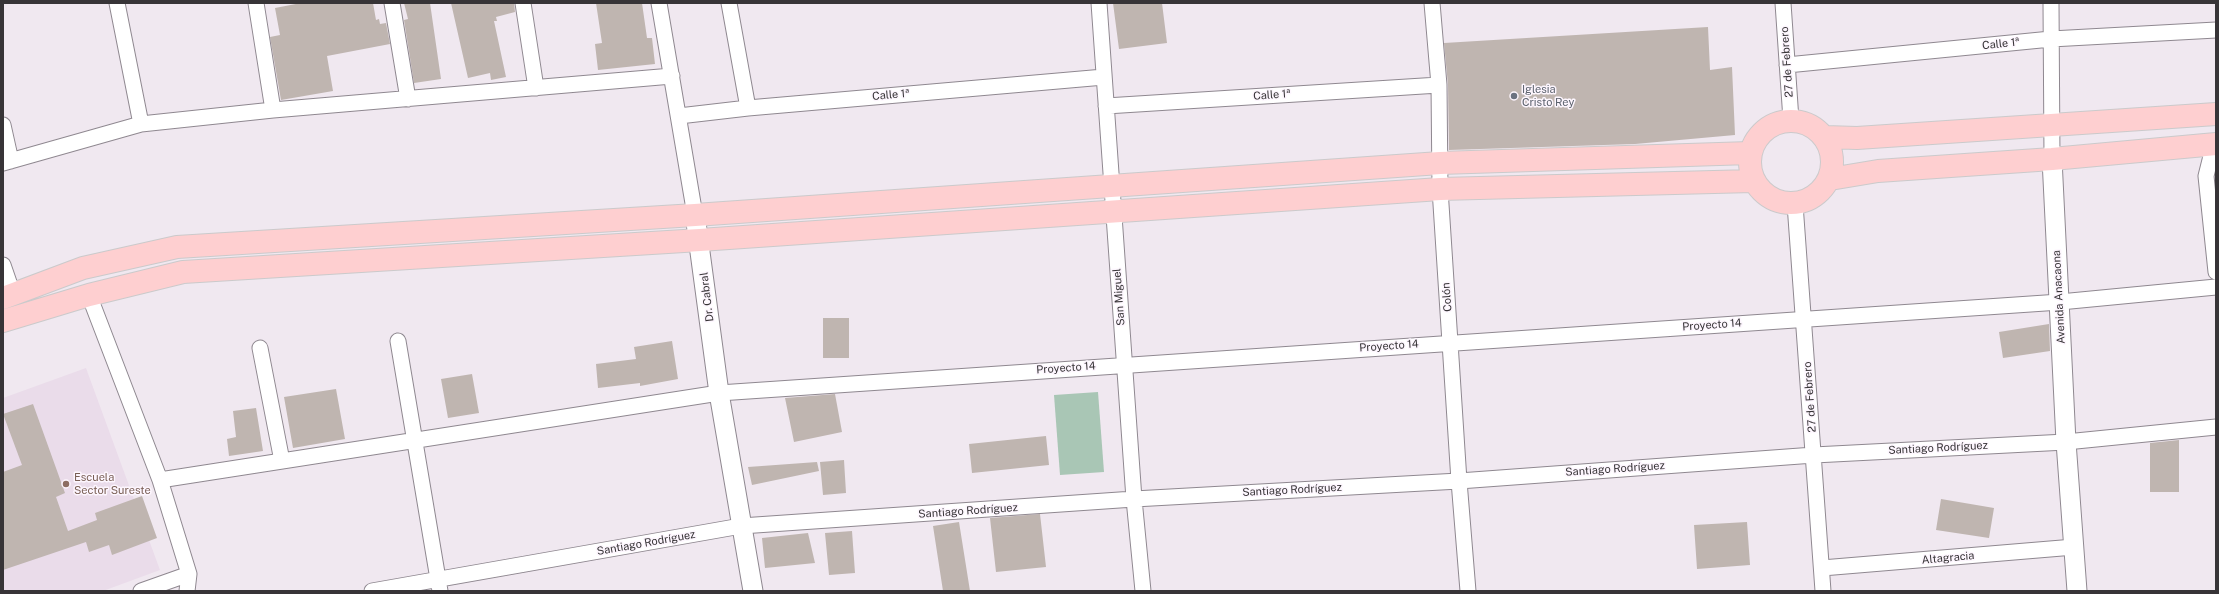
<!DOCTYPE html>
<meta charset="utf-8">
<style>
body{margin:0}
#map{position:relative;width:2219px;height:594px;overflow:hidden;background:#f0e8f0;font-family:"Public Sans",sans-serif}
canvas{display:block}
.frame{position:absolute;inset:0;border:4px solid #373437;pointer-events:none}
</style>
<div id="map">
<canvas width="2219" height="594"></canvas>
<div class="frame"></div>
</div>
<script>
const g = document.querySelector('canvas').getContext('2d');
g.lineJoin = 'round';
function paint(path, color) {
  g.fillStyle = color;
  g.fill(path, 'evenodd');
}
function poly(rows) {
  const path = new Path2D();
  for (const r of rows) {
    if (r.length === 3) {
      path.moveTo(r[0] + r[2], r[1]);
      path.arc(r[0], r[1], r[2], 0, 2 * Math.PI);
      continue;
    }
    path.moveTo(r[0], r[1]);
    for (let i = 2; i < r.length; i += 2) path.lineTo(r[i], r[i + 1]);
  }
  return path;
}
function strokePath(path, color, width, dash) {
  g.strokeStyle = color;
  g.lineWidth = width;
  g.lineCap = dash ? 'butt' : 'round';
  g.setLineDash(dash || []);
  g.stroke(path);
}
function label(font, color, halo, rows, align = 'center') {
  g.font = font + ' "Public Sans",sans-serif';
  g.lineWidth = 3;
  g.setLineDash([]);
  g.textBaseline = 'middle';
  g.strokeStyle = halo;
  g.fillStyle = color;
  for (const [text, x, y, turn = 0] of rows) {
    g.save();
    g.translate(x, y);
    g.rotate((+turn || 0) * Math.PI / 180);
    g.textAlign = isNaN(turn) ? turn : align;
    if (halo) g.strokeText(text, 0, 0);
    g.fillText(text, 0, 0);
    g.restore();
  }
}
paint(poly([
 [86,368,160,570,103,591,3,591,3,398]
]), '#eadcea');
paint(poly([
 [1098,392,1104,472,1060,475,1054,395]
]), '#a9c6b5');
paint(poly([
 [301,3,373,3,376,20,379,19,380,24,386,23,390,44,327,56,333,91,281,100,270,37,280,35,275,8],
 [404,3,430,3,441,79,414,83,404,20,408,19],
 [451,3,514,3,515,12,496,17,497,21,494,21,506,77,491,80,490,73,468,78],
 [596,3,642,3,647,38,652,38,655,64,598,70,595,44,602,43],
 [1113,3,1162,3,1167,43,1119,49],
 [1708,27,1710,70,1732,67,1735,135,1635,144,1449,150,1448,85,1444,43],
 [823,318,849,318,849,358,823,358],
 [2049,324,2050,351,2003,358,1999,332],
 [672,341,678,379,640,386,640,383,598,388,596,364,636,359,634,347],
 [472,374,479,413,448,418,441,379],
 [336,389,345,439,293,448,284,397],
 [835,394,842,432,794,442,785,398],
 [33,404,65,493,56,497,68,531,97,520,95,513,142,496,157,538,112,555,109,545,89,552,86,542,3,570,3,472,22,465,3,414],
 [256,408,263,451,229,456,227,439,236,437,233,411],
 [1046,436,1049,465,972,473,969,444],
 [2179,440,2179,492,2150,492,2150,443],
 [844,460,846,493,823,495,820,462],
 [817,462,819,471,752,485,748,467],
 [1941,499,1994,508,1989,538,1936,530],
 [1040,514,1046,567,996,572,990,518],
 [959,522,970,591,943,591,933,526],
 [1747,522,1750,565,1697,569,1694,525],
 [852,531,855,573,829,575,825,533],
 [808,533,815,563,765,568,762,538]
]), '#bfb5b0');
const minor = poly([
 [117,3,141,124],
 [256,3,273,110],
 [392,3,408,99],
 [523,3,536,88],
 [659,3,695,215],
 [729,3,748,108],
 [1099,3,1134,499,1143,591],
 [1432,3,1439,85,1440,189,1459,481,1468,591],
 [1783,3,1791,120],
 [2051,3,2052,159],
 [1787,65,2051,39,2216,30],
 [1106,106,1439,85],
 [679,116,748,108,1104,77],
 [3,125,11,161],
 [2214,144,2206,176,2216,272],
 [3,163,141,124,273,110,672,76],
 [1795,204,1823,591],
 [3,265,13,294],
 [89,295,160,480,189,574,187,591],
 [398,341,440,591],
 [260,348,282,461],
 [160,480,719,393,2060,302,2216,287],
 [1822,568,2074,547],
 [141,591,189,574],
 [372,591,741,526,1134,499,1459,481,1814,455,2066,442,2216,427]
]);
const tertiary = poly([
 [2052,159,2066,442,2077,591],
 [695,215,719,393,753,591]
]);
const primary = poly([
 [1791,162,41],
 [1825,137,1857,138,2216,114],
 [1830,179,1878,171,2052,159,2216,144],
 [3,298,83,268,177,247,695,215,1440,163,1750,153],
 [3,321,89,295,183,272,700,240,1440,189,1753,181]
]);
strokePath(minor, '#8f8890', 17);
strokePath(tertiary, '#8f8890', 21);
strokePath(primary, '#cbcacb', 24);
strokePath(minor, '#fff', 15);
strokePath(tertiary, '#fff', 19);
strokePath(primary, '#fecfd0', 22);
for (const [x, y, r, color] of [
 [1514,96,4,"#6b7280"],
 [66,484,4,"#8d6e63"]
]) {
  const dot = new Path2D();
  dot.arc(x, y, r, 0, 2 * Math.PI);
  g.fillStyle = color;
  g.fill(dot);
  strokePath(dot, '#fdf6fe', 1.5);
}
label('11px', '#373437', '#fdf6fe', [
 ["Calle 1ª",2001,44,-6],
 ["27 de Febrero",1787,62,-94],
 ["Calle 1ª",891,95,-5],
 ["Calle 1ª",1272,95,-4],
 ["Dr. Cabral",707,297,-97],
 ["San Miguel",1119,297,-94],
 ["Colón",1447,297,-94],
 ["Avenida Anacaona",2059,297,-93],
 ["Proyecto 14",1712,325,-4],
 ["Proyecto 14",1389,346,-4],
 ["Proyecto 14",1066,368,-4],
 ["27 de Febrero",1810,397,-94],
 ["Santiago Rodríguez",1938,448,-3],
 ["Santiago Rodríguez",1615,469,-4],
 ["Santiago Rodríguez",1292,490,-3],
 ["Santiago Rodríguez",968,511,-4],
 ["Santiago Rodríguez",646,543,-10],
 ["Altagracia",1948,558,-5]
]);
label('11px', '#5b616d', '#fdf6fe', [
 ["Iglesia",1522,90],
 ["Cristo Rey",1522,103]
], 'left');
label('11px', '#785e54', '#fdf6fe', [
 ["Escuela",74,478],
 ["Sector Sureste",74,491]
], 'left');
</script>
